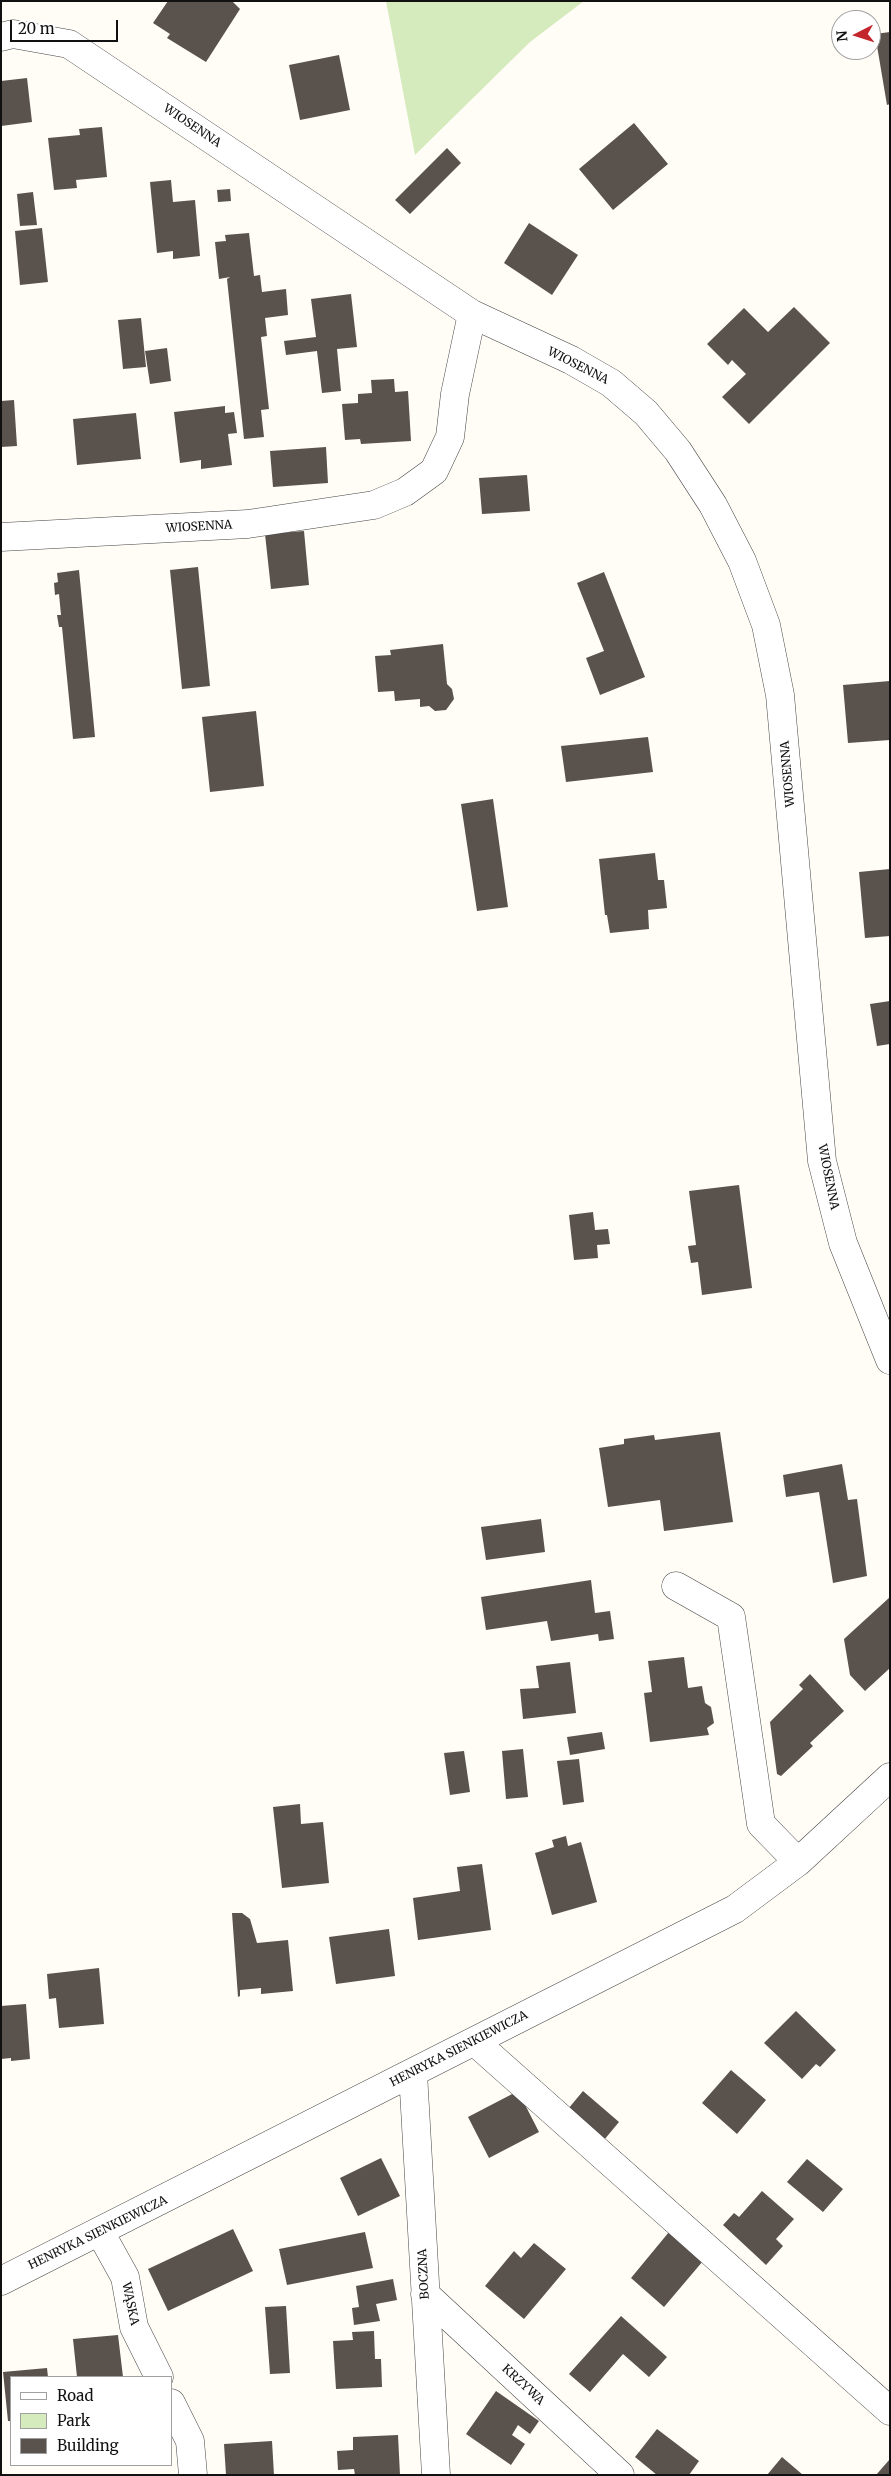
<!DOCTYPE html>
<meta charset="utf-8">
<style>
body{margin:0}
#map{position:relative;width:891px;height:2476px;overflow:hidden;background:#fffdf5;font-family:Merriweather,serif}
canvas{display:block}
.frame{position:absolute;inset:0;border:2px solid #111;pointer-events:none}
.legend{position:absolute;left:10px;top:2376px;width:162px;height:90px;box-sizing:border-box;background:#fff;border:1px solid #a0a0a0;margin:0;padding:6px 9px;list-style:none;font-size:15px;color:#111}
.legend li{display:flex;align-items:center;gap:10px;height:25px}
.legend b{width:25px;border:1px solid #a0a0a0}
.north{position:absolute;left:831px;top:10px;width:50px;height:50px;box-sizing:border-box;background:#fff;border:1px solid #a0a0a0;border-radius:50%;rotate:265deg;font-size:14px;font-weight:700;line-height:20px;text-align:center;color:#111}
.north::after{content:'';display:block;margin:auto;width:18px;height:22px;background:#c4262e;clip-path:polygon(50% 0,100% 100%,50% 72%,0 100%)}
.scale{position:absolute;left:10px;top:20px;width:108px;height:22px;box-sizing:border-box;border:2px solid #111;border-top:0;padding-left:6px;font-size:15px;line-height:18px;white-space:nowrap;color:#111;-webkit-text-stroke:4px #fff;paint-order:stroke}
</style>
<div id="map">
<canvas width="891" height="2476"></canvas>
<div class="frame"></div>
<ul class="legend">
<li><b style="height:6px;background:#fff"></b>Road</li>
<li><b style="height:14px;background:#d5ebbd"></b>Park</li>
<li><b style="height:14px;background:#5a524d"></b>Building</li>
</ul>
<div class="north">N</div>
<div class="scale">20 m</div>
</div>
<script>
const g = document.querySelector('canvas').getContext('2d');
g.lineJoin = 'round';
function paint(path, color) {
  g.fillStyle = color;
  g.fill(path, 'evenodd');
}
function poly(rows) {
  const path = new Path2D();
  for (const r of rows) {
    path.moveTo(r[0], r[1]);
    for (let i = 2; i < r.length; i += 2) path.lineTo(r[i], r[i + 1]);
  }
  return path;
}
function strokePath(path, color, width, dash) {
  g.strokeStyle = color;
  g.lineWidth = width;
  g.lineCap = dash ? 'butt' : 'round';
  g.setLineDash(dash || []);
  g.stroke(path);
}
function label(font, color, halo, rows, align = 'center') {
  g.font = font + ' Merriweather,serif';
  g.lineWidth = 5;
  g.setLineDash([]);
  g.textBaseline = 'middle';
  g.strokeStyle = halo;
  g.fillStyle = color;
  for (const [text, x, y, turn = 0] of rows) {
    g.save();
    g.translate(x, y);
    g.rotate((+turn || 0) * Math.PI / 180);
    g.textAlign = isNaN(turn) ? turn : align;
    if (halo) g.strokeText(text, 0, 0);
    g.fillText(text, 0, 0);
    g.restore();
  }
}
paint(poly([
 [386,1,584,1,530,42,415,155]
]), '#d5ebbd');
paint(poly([
 [168,1,232,1,240,9,206,62,167,38,170,34,153,23],
 [890,32,890,104,887,105,875,34],
 [339,55,350,110,300,120,289,65],
 [27,78,32,122,1,126,1,81],
 [634,123,668,164,613,210,579,169],
 [102,127,107,177,76,180,77,188,54,190,48,138,80,135,79,129],
 [447,148,461,163,410,214,395,200],
 [171,180,173,202,195,200,200,256,173,259,173,251,157,253,150,182],
 [230,189,231,201,218,202,217,190],
 [33,192,37,225,20,226,17,194],
 [529,223,578,255,552,295,504,263],
 [42,228,48,282,20,285,15,231],
 [249,233,254,276,260,275,262,292,286,289,288,315,265,318,267,336,261,337,269,409,261,410,264,437,244,439,227,279,230,277,219,279,215,242,226,241,225,235],
 [351,294,357,347,337,349,341,391,322,393,317,351,286,355,284,341,316,337,311,299],
 [794,307,830,343,749,424,722,397,746,374,732,360,728,365,707,344,744,308,768,332],
 [141,318,146,367,123,369,118,320],
 [167,348,171,381,150,384,145,351],
 [394,379,395,392,408,391,411,441,361,444,360,439,345,440,342,404,358,403,358,394,372,393,371,380],
 [14,400,17,446,1,447,1,401],
 [225,406,225,413,234,412,237,433,228,434,232,465,201,469,201,460,180,463,174,412],
 [136,413,141,459,77,465,73,419],
 [326,447,328,483,273,487,270,451],
 [527,475,530,511,482,514,479,478],
 [304,531,309,585,271,589,265,534],
 [198,567,210,686,182,689,170,570],
 [79,570,95,737,73,739,62,627,59,627,57,615,61,615,59,594,55,595,54,583,58,582,57,573],
 [604,572,645,677,600,695,586,658,604,651,577,583],
 [443,644,447,684,452,689,454,699,446,710,435,711,429,706,420,707,420,699,395,701,394,691,378,692,375,656,391,655,390,650],
 [890,681,890,740,848,743,843,685],
 [256,711,264,786,210,792,202,717],
 [648,737,653,772,566,782,561,746],
 [493,799,508,907,477,911,461,804],
 [655,853,658,880,664,880,667,908,648,910,649,929,610,933,607,915,605,915,599,859],
 [890,869,890,936,865,938,859,872],
 [890,1001,890,1044,877,1046,870,1004],
 [739,1185,752,1288,702,1295,698,1262,691,1263,688,1246,696,1245,689,1191],
 [593,1212,595,1230,608,1229,610,1244,597,1245,598,1258,574,1260,569,1215],
 [720,1432,733,1522,664,1531,660,1500,608,1507,599,1448,624,1444,624,1439,654,1435,655,1440],
 [842,1464,848,1500,857,1499,867,1576,833,1583,819,1492,786,1497,783,1475],
 [541,1519,545,1552,486,1560,481,1527],
 [591,1580,595,1613,610,1611,614,1639,599,1641,598,1634,551,1641,547,1621,486,1630,481,1597],
 [890,1597,890,1668,865,1691,850,1675,844,1639],
 [684,1657,688,1688,702,1686,705,1703,711,1707,714,1723,707,1728,709,1735,650,1742,644,1693,652,1692,648,1661],
 [570,1662,576,1713,523,1719,520,1689,539,1688,536,1666],
 [810,1674,844,1711,810,1743,813,1746,781,1776,777,1774,770,1722,803,1689,799,1685],
 [602,1732,605,1749,570,1755,567,1737],
 [523,1749,528,1797,506,1799,502,1751],
 [464,1751,470,1792,450,1795,444,1753],
 [579,1759,584,1802,563,1805,557,1761],
 [300,1804,301,1824,323,1822,329,1883,282,1888,273,1807],
 [566,1836,568,1846,581,1842,597,1902,552,1915,535,1853,554,1847,552,1840],
 [482,1864,491,1930,418,1940,413,1898,460,1891,457,1867],
 [232,1913,242,1913,250,1919,257,1943,288,1940,293,1991,261,1994,261,1988,240,1990,240,1996,238,1997],
 [389,1929,395,1976,336,1984,329,1937],
 [99,1968,104,2024,59,2028,56,1998,49,1999,47,1974],
 [26,2004,30,2059,11,2061,11,2058,1,2059,1,2006],
 [796,2011,836,2050,820,2067,816,2064,802,2079,764,2043],
 [731,2070,766,2100,737,2134,702,2103],
 [518,2091,539,2132,489,2158,468,2117],
 [583,2091,619,2122,604,2140,568,2109],
 [381,2158,400,2196,358,2216,340,2178],
 [807,2159,843,2189,823,2212,787,2182],
 [762,2191,794,2219,776,2239,783,2246,766,2265,723,2225,734,2213,739,2217],
 [233,2229,253,2271,168,2311,148,2269],
 [365,2232,373,2268,287,2285,279,2249],
 [669,2232,703,2261,664,2307,631,2278],
 [534,2243,566,2269,524,2319,485,2286,514,2251,521,2258],
 [393,2279,397,2300,376,2304,380,2321,354,2325,352,2308,359,2307,356,2286],
 [286,2306,290,2373,270,2374,265,2307],
 [621,2316,667,2357,649,2377,623,2354,590,2392,569,2374],
 [374,2331,375,2359,381,2359,382,2387,336,2389,333,2341,353,2340,352,2332],
 [118,2335,123,2377,77,2377,73,2339],
 [47,2368,48,2377,11,2377,11,2421,8,2421,3,2372],
 [496,2391,539,2421,530,2434,518,2425,512,2435,525,2444,511,2465,466,2434],
 [657,2429,699,2461,689,2475,657,2475,635,2457],
 [398,2435,400,2475,355,2475,354,2469,338,2470,337,2451,353,2450,353,2437],
 [272,2441,274,2475,226,2475,224,2444],
 [782,2457,803,2475,767,2475],
 [890,2459,890,2475,876,2475]
]), '#5a524d');
const minor = poly([
 [1,37,13,34,69,44,472,314,571,360,611,383,646,413,678,451,713,505,742,561,766,625,780,695,822,1161,843,1243,890,1360],
 [1,537,248,524,374,505,405,492,434,471,450,437,455,394,472,314],
 [676,1586,731,1617,761,1824,798,1862],
 [475,2042,890,2411],
 [413,2073,436,2475],
 [100,2232,125,2277,134,2327,159,2377],
 [1,2281,735,1909,798,1862,890,1777],
 [425,2294,620,2475],
 [171,2403,190,2441,193,2475]
]);
strokePath(minor, '#444', 29);
strokePath(minor, '#fff', 28);
label('12px', '#111', '#fff', [
 ["WIOSENNA",192,126,34],
 ["WIOSENNA",578,366,27],
 ["WIOSENNA",199,527,-3],
 ["WIOSENNA",788,774,-95],
 ["WIOSENNA",828,1177,79],
 ["HENRYKA SIENKIEWICZA",459,2049,-27],
 ["HENRYKA SIENKIEWICZA",98,2233,-26],
 ["BOCZNA",424,2274,-93],
 ["WĄSKA",130,2304,78],
 ["KRZYWA",523,2385,43]
]);
</script>
